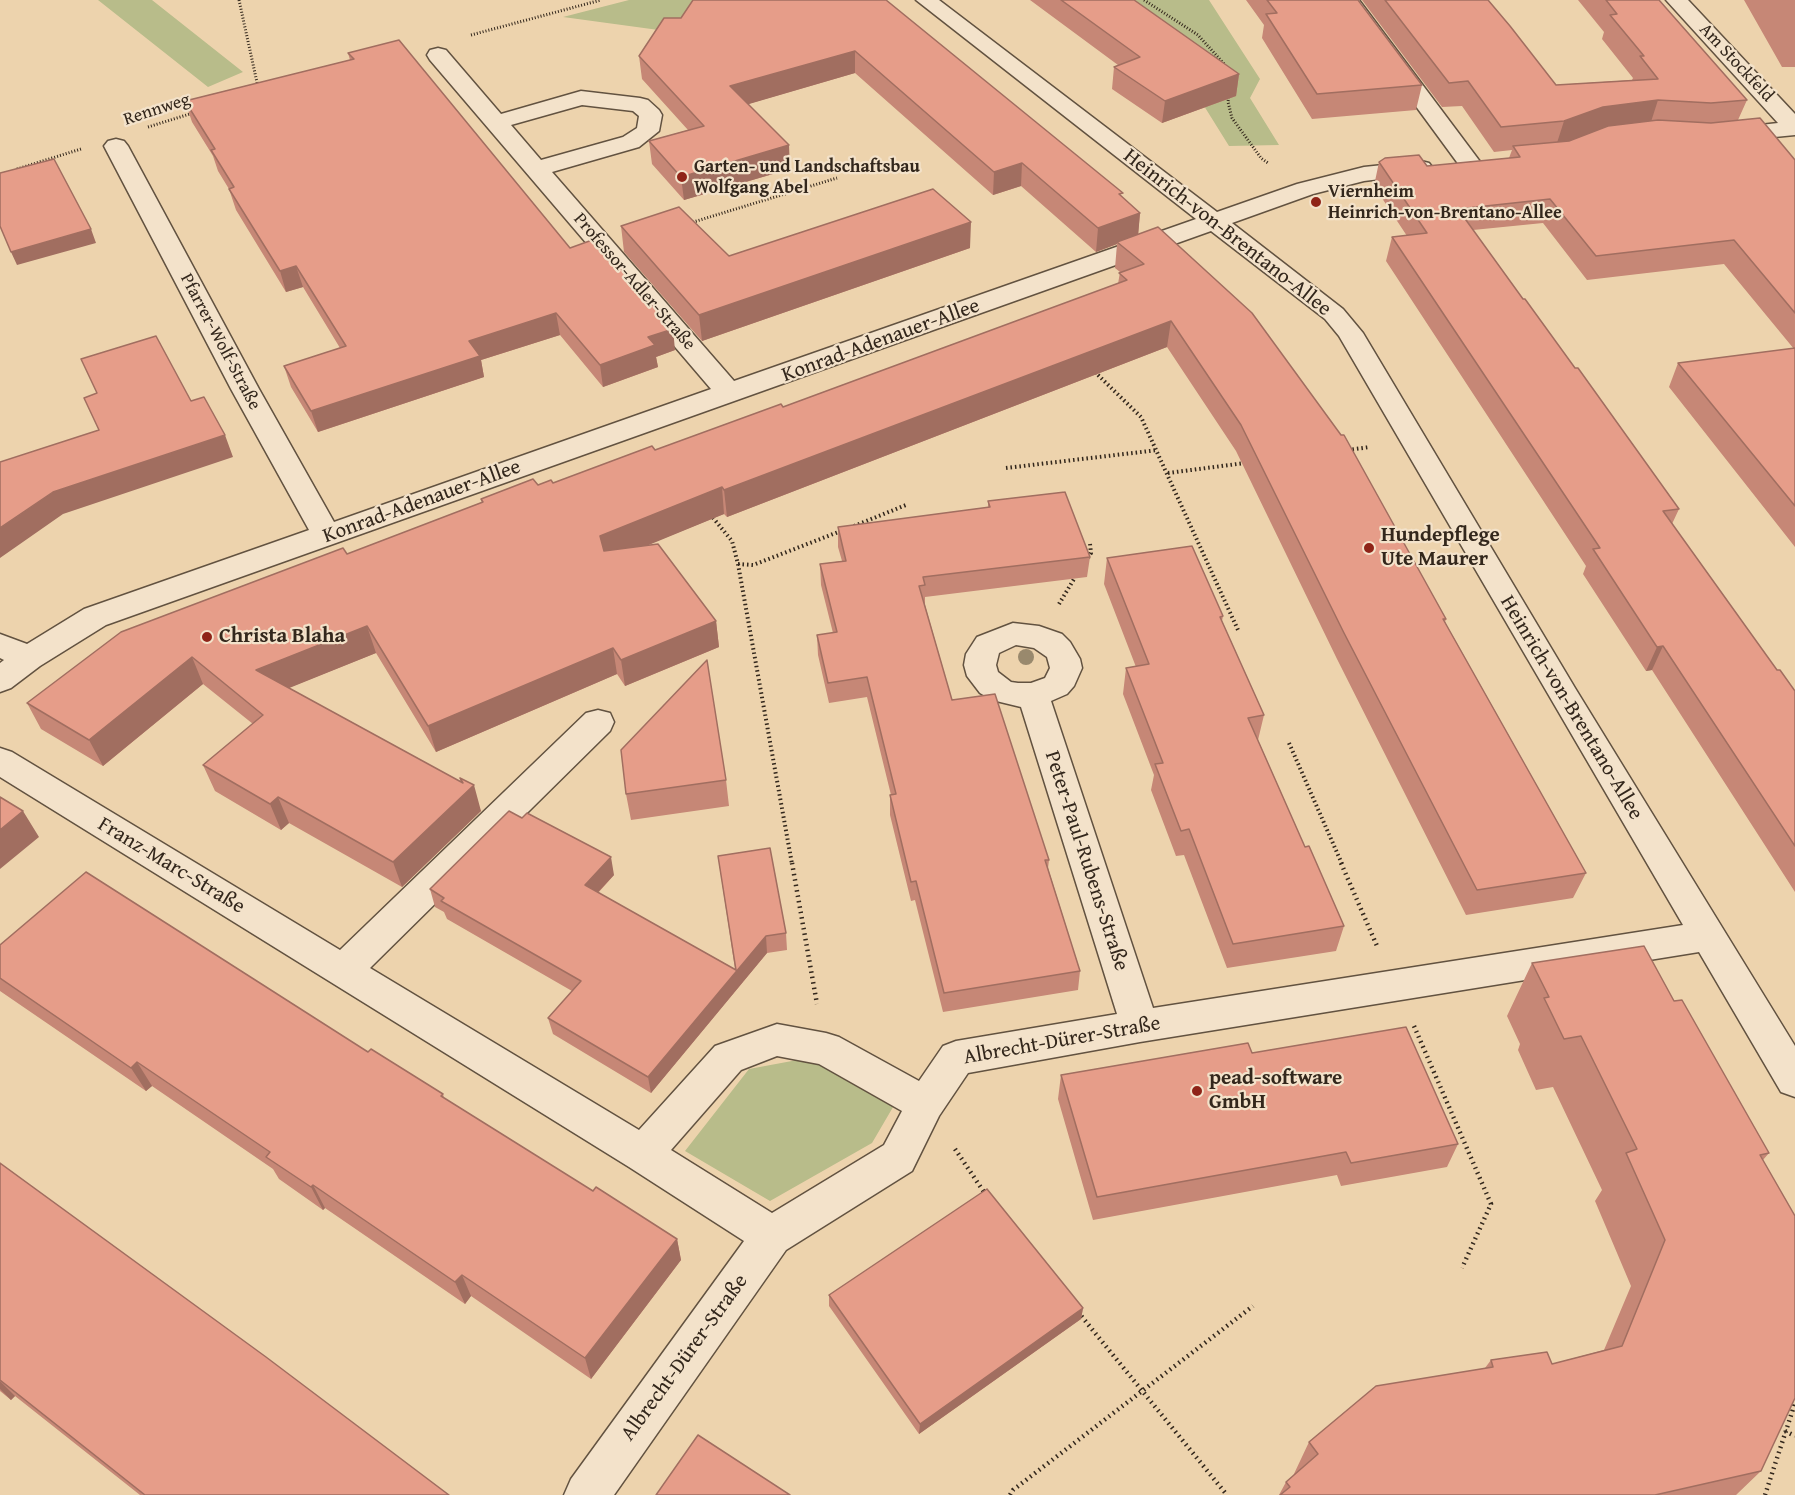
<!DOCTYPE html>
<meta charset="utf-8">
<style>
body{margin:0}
canvas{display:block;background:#edd3ad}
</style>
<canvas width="1795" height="1495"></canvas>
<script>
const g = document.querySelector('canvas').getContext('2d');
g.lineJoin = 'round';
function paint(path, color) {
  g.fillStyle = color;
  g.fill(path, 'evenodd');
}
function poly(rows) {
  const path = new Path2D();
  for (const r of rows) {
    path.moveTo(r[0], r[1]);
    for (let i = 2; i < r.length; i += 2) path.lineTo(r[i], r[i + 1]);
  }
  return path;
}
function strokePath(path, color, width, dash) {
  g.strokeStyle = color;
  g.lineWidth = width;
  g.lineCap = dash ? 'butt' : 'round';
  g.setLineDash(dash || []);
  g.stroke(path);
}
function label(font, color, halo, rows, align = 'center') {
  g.font = font + ' "Gentium Book Plus",serif';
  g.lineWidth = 4.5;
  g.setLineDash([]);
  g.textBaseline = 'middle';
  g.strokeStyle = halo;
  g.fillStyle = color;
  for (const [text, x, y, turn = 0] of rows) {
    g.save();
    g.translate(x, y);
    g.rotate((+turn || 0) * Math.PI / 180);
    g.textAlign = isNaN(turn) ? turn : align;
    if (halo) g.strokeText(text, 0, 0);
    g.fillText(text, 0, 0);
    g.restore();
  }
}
paint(poly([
 [98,0,152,0,243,72,208,87],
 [629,0,710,0,688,34,563,17],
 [1124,0,1209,0,1260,79,1250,98,1279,145,1229,146,1176,61],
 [808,1058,896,1102,872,1143,770,1201,685,1151,749,1069]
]), '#b8bc8a');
const minor = poly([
 [916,0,939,0,1217,212,1297,184,1364,167,1421,161,1429,163,1433,168,1429,173,1364,181,1313,194,1232,223,1343,309,1363,333,1575,688,1795,1046,1795,1097,1781,1092,1699,952,1140,1042,968,1073,939,1116,912,1171,786,1250,614,1495,564,1495,571,1479,744,1241,629,1167,0,777,0,748,12,752,340,950,586,713,598,710,610,713,614,722,610,731,370,968,639,1130,715,1046,777,1024,826,1033,839,1037,919,1081,943,1046,956,1041,1117,1014,1021,707,992,700,980,693,967,676,964,665,966,654,977,637,1013,623,1039,626,1062,634,1070,642,1080,659,1082,668,1074,686,1067,694,1051,701,1153,1008,1683,925,1339,336,1325,319,1211,231,106,625,40,666,11,688,0,692,0,663,4,660,0,658,0,634,27,644,84,609,309,530,231,389,104,146,108,141,116,139,124,141,128,146,259,389,334,522,711,389,430,60,427,55,430,50,438,48,446,50,501,114,581,91,640,98,648,100,659,110,662,115,659,131,639,147,552,172,734,381,1196,219,916,0],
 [582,105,633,111,639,116,637,128,623,137,541,160,511,125,582,105],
 [1016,645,1034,648,1047,657,1050,668,1045,678,1031,683,1018,683,1011,682,998,672,996,665,999,653,1016,645],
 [777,1056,819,1064,902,1111,884,1145,772,1213,671,1150,741,1070,777,1056],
 [1338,0,1359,0,1478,159,1482,164,1478,169,1470,171,1462,169,1338,0],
 [1666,0,1688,0,1795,114,1795,135,1724,142,1716,140,1713,135,1716,130,1778,123,1666,0]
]);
strokePath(minor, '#625240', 3);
strokePath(poly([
 [239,0,258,87],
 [1144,0,1198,35,1225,65],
 [471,35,601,0],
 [1229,94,1228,102,1232,118,1261,158,1268,163],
 [148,127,193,113],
 [17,169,81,149],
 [690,223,837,178],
 [1094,371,1100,377]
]), '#33271c', 3, [1, 2]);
strokePath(poly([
 [1098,375,1141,417,1238,630],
 [1348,450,1370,447],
 [1006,468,1158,450],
 [1168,473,1245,463],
 [710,514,732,541,738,564,792,864],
 [854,526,906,505],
 [1088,558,1091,553,1090,544],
 [738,564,753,565,841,531],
 [1059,604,1077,574],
 [1289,743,1342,864]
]), '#33271c', 4, [1.5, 3]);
strokePath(poly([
 [792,863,817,1004],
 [1341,863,1377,946],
 [1414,1026,1491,1204,1462,1268],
 [955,1149,986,1195],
 [1078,1312,1227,1495],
 [1785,1431,1795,1436],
 [1010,1495,1013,1490,1253,1306],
 [1765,1495,1795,1403]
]), '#33271c', 4.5, [1.5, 4]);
paint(minor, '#f3e2ca');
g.fillStyle = '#99896d';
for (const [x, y] of [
 [1026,657]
]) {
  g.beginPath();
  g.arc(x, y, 8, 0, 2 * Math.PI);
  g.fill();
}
paint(poly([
 [886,0,1123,198,1140,213,1138,234,1446,619,1445,622,1586,873,1573,898,1466,915,1337,659,1236,451,1167,347,727,517,724,514,647,545,716,621,719,647,625,686,617,674,436,752,376,653,288,688,461,782,460,778,481,811,402,887,289,823,281,830,215,791,203,765,253,724,203,684,103,766,41,729,27,703,347,554,482,503,481,499,553,483,655,450,783,407,1118,284,1120,272,1115,268,1117,244,1096,252,1021,186,993,195,855,73,748,104,790,169,684,200,652,164,649,141,688,130,642,79,639,56,681,18],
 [1030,0,1134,0,1239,74,1236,96,1162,123,1112,89,1114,67,1118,65],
 [1246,0,1358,0,1422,85,1416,110,1312,119,1262,38,1264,25],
 [1362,0,1488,0,1556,85,1632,80,1633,78,1602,39,1604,32,1578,0,1659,0,1747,100,1738,120,1795,160,1795,547,1669,387,1678,363,1794,349,1724,264,1587,280,1543,223,1473,230,1523,299,1575,368,1679,509,1672,524,1777,670,1795,691,1795,892,1652,670,1646,671,1583,574,1586,566,1386,261,1392,237,1407,236,1374,186,1379,162,1427,166,1509,158,1512,150,1494,152,1462,106,1442,107],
 [1744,0,1795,0,1795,67,1782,67],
 [348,53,570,248,675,350,656,357,658,367,603,387,560,335,481,360,484,377,318,432,291,387,284,366,340,348,303,287,286,292,236,210,229,189,218,171,213,156,192,122,185,101,350,60],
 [621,226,729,256,970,248,702,341,624,252],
 [988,501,1090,557,1087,577,925,597,925,605,952,700,1049,860,1048,868,1080,971,1078,990,943,1012,915,900,911,901,890,815,890,795,891,795,867,697,829,703,818,655,817,635,833,633,821,585,820,564,842,561,838,547,838,527,988,508],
 [1107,558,1223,616,1222,621,1264,715,1258,740,1305,847,1344,926,1336,951,1227,968,1184,855,1176,856,1151,790,1154,775,1123,694,1126,668,1136,667,1104,584],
 [726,780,729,806,631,820,626,794],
 [718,856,786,933,787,950,767,953,651,1093,553,1034,548,1018,572,991,447,919,444,912,435,907,430,889,614,875,598,893,735,969],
 [0,945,368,1052,443,1094,444,1098,593,1191,677,1239,681,1260,591,1379,471,1296,465,1304,325,1208,323,1210,279,1179,273,1169,152,1086,146,1091,0,991],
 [1532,963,1674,1001,1769,1153,1763,1160,1761,1471,1736,1495,1279,1495,1286,1482,1293,1476,1309,1442,1485,1368,1491,1360,1552,1364,1604,1350,1631,1286,1595,1201,1602,1190,1553,1087,1536,1090,1518,1050,1520,1044,1507,1016],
 [1252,1053,1458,1144,1447,1167,1341,1186,1337,1175,1093,1220,1058,1099,1061,1075],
 [0,1163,449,1495,140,1495,15,1396,11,1400,0,1391],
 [829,1295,1083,1308,1081,1319,919,1434,829,1306]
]), '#c68776');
paint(poly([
 [855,51,855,73,732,109,730,86],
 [1239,74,1236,96,1162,123,1165,101],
 [1658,100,1650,125,1556,146,1564,121,1603,107],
 [789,145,790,169,684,200,681,177],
 [1022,163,1021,186,993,195,994,172],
 [1140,213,1138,237,1117,242,1117,244,1096,252,1098,228],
 [971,222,970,248,702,341,699,315],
 [91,229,96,243,17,265,11,252],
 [296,266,303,287,286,292,280,271],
 [556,313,560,335,481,360,484,377,318,432,311,411,469,341],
 [1171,321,1167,347,727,517,724,490],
 [673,329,675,350,656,357,658,367,603,387,600,365,648,337],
 [225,435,233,457,63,514,0,558,0,528,53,492],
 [722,487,724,514,605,563,600,536],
 [716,621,719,647,625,686,621,660],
 [367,626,376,653,267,697,256,670],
 [1663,646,1652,670,1646,671,1657,647],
 [613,648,617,674,436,752,428,726],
 [192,657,203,684,103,766,89,740],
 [474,785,481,811,402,887,393,862],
 [278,797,289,823,281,830,270,804],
 [23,811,39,837,0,869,0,830],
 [611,857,614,875,588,903,585,885],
 [766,936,767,953,651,1093,648,1077],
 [137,1062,152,1086,146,1091,131,1068],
 [313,1185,325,1208,323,1210,311,1187],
 [677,1239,681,1260,591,1379,585,1358],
 [462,1275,471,1296,465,1304,455,1282],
 [1083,1308,1081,1319,919,1434,920,1424],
 [0,1381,15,1396,11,1400,0,1389]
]), '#a16e60');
const building = poly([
 [693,0,886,0,1123,193,1119,194,1140,213,1098,228,1022,163,994,172,855,51,730,86,789,145,681,177,649,141,704,126,639,56,664,18,681,18,693,0],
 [1061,0,1134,0,1239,74,1165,101,1114,67,1140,57,1061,0],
 [1267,0,1358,0,1422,85,1317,94,1266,14,1277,13,1267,0],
 [1385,0,1488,0,1510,26,1556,85,1658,79,1640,56,1644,56,1610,15,1617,14,1606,0,1659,0,1747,100,1711,103,1658,100,1603,107,1564,121,1501,127,1468,81,1449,83,1385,0],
 [399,40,570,248,595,239,673,329,648,337,655,345,600,365,556,313,469,341,480,356,311,411,284,366,346,346,296,266,280,271,229,189,234,187,211,150,215,149,185,101,354,59,348,53,399,40],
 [1760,118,1795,160,1795,313,1734,240,1596,256,1550,199,1458,209,1523,299,1525,299,1575,368,1578,368,1679,509,1663,511,1777,670,1780,670,1795,691,1795,846,1663,646,1657,647,1593,549,1600,548,1392,237,1427,233,1379,162,1385,158,1419,155,1427,166,1520,157,1513,146,1569,141,1608,126,1658,120,1711,123,1760,118],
 [54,159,91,229,11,252,0,226,0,173,54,159],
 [933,189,971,222,699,315,621,226,679,207,729,256,933,189],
 [1158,227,1252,313,1341,435,1344,435,1446,619,1443,619,1586,873,1477,890,1344,633,1241,425,1171,321,724,490,722,487,600,536,604,551,658,544,716,621,621,660,613,648,428,726,367,626,256,670,463,783,460,778,474,785,393,862,278,797,270,804,203,765,263,715,192,657,89,740,27,703,121,632,343,548,347,554,483,502,481,499,533,479,538,485,551,480,553,483,652,446,655,450,781,404,783,407,1127,280,1119,273,1144,264,1117,242,1158,227],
 [156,336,191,401,204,397,225,435,53,492,0,528,0,462,99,430,84,398,97,393,81,359,156,336],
 [1795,348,1795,506,1678,363,1795,348],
 [1065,492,1090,557,923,577,925,585,919,586,952,700,995,694,1049,860,1045,860,1080,971,944,993,916,881,911,882,890,795,896,794,867,677,828,683,817,635,837,632,820,564,846,561,838,527,990,507,988,501,1065,492],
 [1192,546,1223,616,1220,617,1264,715,1248,718,1305,847,1309,846,1344,926,1233,944,1189,829,1181,831,1155,764,1163,763,1126,668,1149,664,1107,558,1192,546],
 [707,660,726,780,626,794,621,750,707,660],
 [0,797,23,811,0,830,0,797],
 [509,811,522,818,527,813,611,857,585,885,736,970,718,856,770,848,786,933,766,936,648,1077,548,1018,581,981,441,901,444,898,430,889,509,811],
 [86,872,368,1052,371,1049,443,1094,441,1096,593,1191,596,1187,677,1239,585,1358,462,1275,455,1282,313,1185,311,1187,266,1157,270,1152,137,1062,131,1068,0,978,0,945,86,872],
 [1644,946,1674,1001,1682,1000,1769,1153,1760,1155,1795,1216,1795,1398,1761,1471,1655,1495,1280,1495,1290,1487,1286,1482,1318,1454,1309,1442,1376,1386,1493,1367,1491,1360,1547,1352,1552,1364,1622,1346,1665,1240,1626,1153,1637,1149,1581,1036,1564,1039,1544,998,1549,997,1532,963,1644,946],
 [1406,1027,1458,1144,1351,1163,1346,1152,1097,1197,1061,1075,1248,1043,1252,1053,1406,1027],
 [0,1163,266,1357,449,1495,145,1495,0,1380,0,1163],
 [987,1189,1083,1308,920,1424,829,1295,987,1189],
 [698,1435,790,1495,656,1495,698,1435]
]);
paint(building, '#e69d89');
strokePath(building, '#a16e60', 1.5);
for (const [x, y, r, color] of [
 [682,177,6,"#8f2418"],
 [1316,202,6,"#8f2418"],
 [1369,548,6,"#8f2418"],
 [207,637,6,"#8f2418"],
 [1197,1091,6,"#8f2418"]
]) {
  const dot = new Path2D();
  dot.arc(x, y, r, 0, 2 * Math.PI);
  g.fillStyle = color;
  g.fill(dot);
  strokePath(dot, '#f3e2ca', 2);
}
label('18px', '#33271c', '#f3e2ca', [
 ["Am Stockfeld",1736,63,47],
 ["Rennweg",157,110,-18],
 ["Professor-Adler-Straße",634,282,49],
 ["Pfarrer-Wolf-Straße",220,342,62]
]);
label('bold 18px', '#33271c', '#f3e2ca', [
 ["Garten- und Landschaftsbau",694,167],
 ["Wolfgang Abel",694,188],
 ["Viernheim",1328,192],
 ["Heinrich-von-Brentano-Allee",1328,213]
], 'left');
label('21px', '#33271c', '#f3e2ca', [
 ["Heinrich-von-Brentano-Allee",1227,233,38],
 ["Konrad-Adenauer-Allee",881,341,-20],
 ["Konrad-Adenauer-Allee",422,502,-20],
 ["Heinrich-von-Brentano-Allee",1571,708,59],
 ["Peter-Paul-Rubens-Straße",1086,861,72],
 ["Franz-Marc-Straße",171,866,31],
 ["Albrecht-Dürer-Straße",1062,1041,-10],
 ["Albrecht-Dürer-Straße",685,1358,-54]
]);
label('bold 21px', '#33271c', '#f3e2ca', [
 ["Hundepflege",1381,536],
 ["Ute Maurer",1381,560],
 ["Christa Blaha",219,637],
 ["pead-software",1209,1079],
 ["GmbH",1209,1103]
], 'left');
</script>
